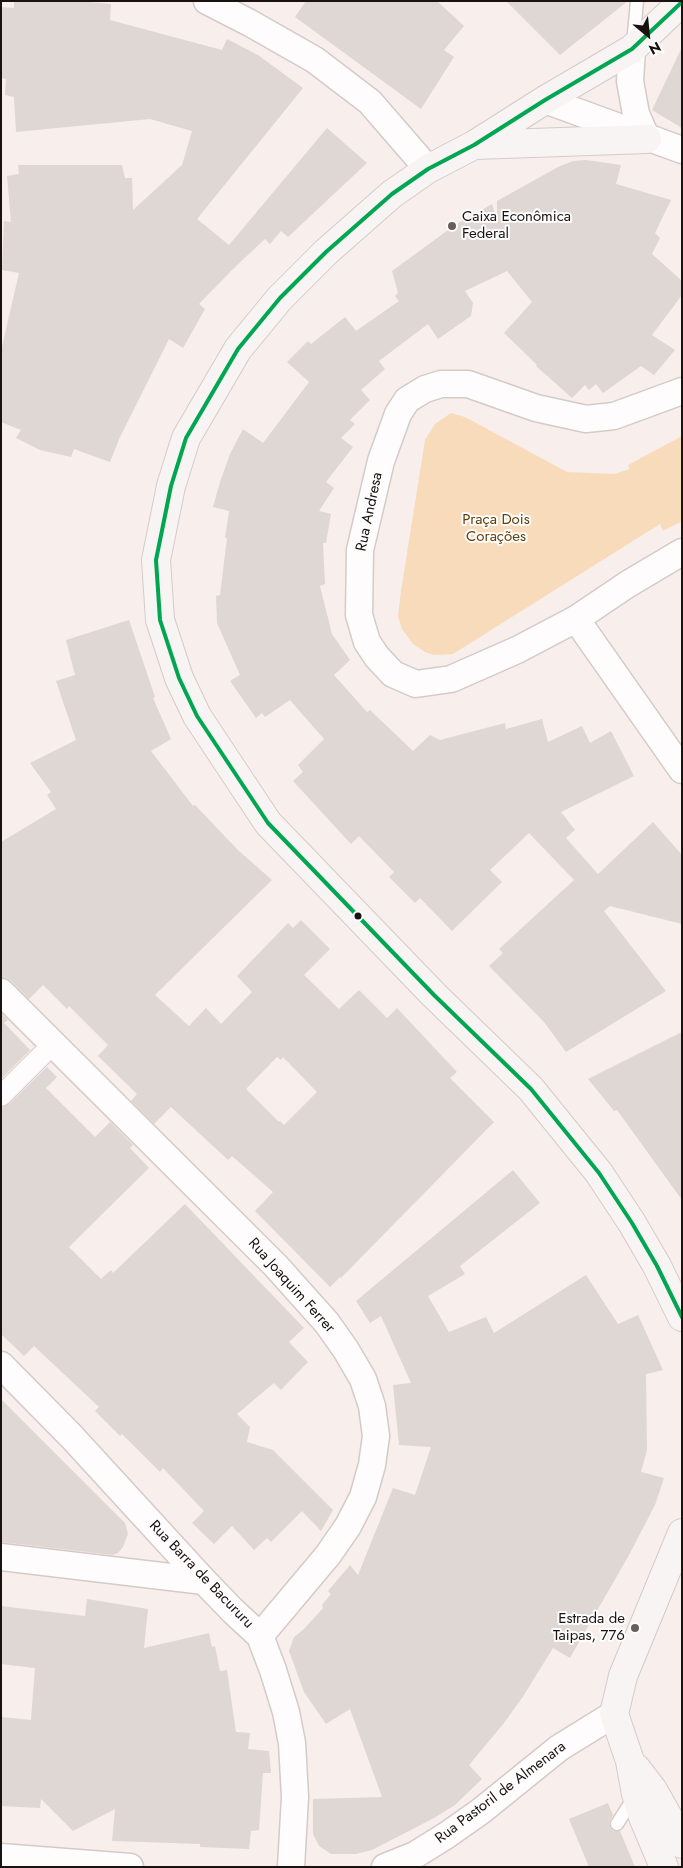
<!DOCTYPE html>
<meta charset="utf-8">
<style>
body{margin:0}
#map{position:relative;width:683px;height:1868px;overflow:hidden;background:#f8eeeb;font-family:Jost,sans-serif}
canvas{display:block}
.frame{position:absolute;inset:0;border:2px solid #1a1211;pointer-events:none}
.north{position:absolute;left:623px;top:10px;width:50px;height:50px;-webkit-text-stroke:4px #fdfdfd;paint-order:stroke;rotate:152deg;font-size:14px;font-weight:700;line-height:20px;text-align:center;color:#1a1211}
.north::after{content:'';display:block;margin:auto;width:18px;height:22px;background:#1a1211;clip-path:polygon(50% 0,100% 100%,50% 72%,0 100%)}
</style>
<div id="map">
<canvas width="683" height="1868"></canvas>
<div class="frame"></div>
<div class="north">N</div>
</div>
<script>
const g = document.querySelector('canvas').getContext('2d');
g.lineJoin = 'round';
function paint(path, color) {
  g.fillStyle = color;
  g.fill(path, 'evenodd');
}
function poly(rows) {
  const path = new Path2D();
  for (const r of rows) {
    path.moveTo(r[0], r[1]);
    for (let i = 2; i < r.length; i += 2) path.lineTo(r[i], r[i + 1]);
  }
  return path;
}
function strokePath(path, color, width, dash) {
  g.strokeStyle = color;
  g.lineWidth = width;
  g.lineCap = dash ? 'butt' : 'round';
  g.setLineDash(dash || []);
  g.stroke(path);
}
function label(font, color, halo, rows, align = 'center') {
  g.font = font + ' Jost,sans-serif';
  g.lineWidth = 4;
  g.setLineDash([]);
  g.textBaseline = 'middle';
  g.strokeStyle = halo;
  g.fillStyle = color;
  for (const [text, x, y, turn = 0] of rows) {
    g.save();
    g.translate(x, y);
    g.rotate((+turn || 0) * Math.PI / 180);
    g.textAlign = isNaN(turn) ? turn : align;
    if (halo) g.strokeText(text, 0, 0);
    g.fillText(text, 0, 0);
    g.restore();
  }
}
paint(poly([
 [451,413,465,417,567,472,614,474,630,469,628,465,682,436,682,521,663,531,660,524,453,654,434,655,425,652,413,644,402,629,398,616,401,591,425,440,435,424]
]), '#f7dbbb');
paint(poly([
 [14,1,77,1,111,4,110,20,222,50,227,39,258,55,303,88,197,219,229,245,327,128,367,163,288,237,281,231,270,244,265,239,234,268,199,304,205,309,183,348,169,339,120,437,110,462,74,449,71,457,40,450,16,438,21,430,1,422,1,351,19,273,2,270,4,221,11,222,7,176,19,174,18,165,122,165,125,178,132,178,133,210,182,165,192,131,150,119,16,132,14,97,5,95,6,79,1,78,1,7,14,8],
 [306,1,437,1,464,26,444,50,454,57,421,109,295,17],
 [506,1,628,1,560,55],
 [682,47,682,128,652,110],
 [586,160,621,165,616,184,671,200,655,233,660,238,652,254,682,281,682,295,652,335,675,350,654,375,641,366,603,393,596,384,589,390,585,385,572,398,536,366,537,365,504,333,532,302,507,271,465,291,473,303,471,316,438,339,428,324,379,361,385,369,361,390,370,400,350,420,355,424,341,438,353,447,326,482,334,488,319,511,331,514,326,543,323,543,325,584,320,586,332,634,350,660,334,675,367,712,370,710,413,751,430,735,440,740,505,723,506,729,542,719,548,742,582,726,590,743,611,731,634,776,561,812,575,830,566,838,598,874,653,822,682,855,682,924,610,906,604,911,666,991,566,1052,544,1022,489,966,503,953,499,949,574,880,529,833,490,870,502,882,452,931,420,898,415,903,389,877,394,872,359,836,351,844,293,781,303,772,298,765,324,739,290,700,265,717,262,713,256,718,230,681,240,675,217,623,216,596,220,595,227,538,225,538,229,511,213,507,220,482,230,454,243,429,263,443,309,382,287,362,308,341,311,344,345,317,356,331,399,301,395,296,398,293,392,271,455,225,492,204,497,220,497,201,560,166,573,161],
 [129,620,155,697,153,698,171,739,151,751,193,806,195,805,238,850,272,880,155,995,189,1026,206,1008,221,1024,252,992,237,976,288,923,293,928,301,920,330,949,304,975,339,1009,359,990,387,1018,397,1008,457,1072,450,1078,494,1122,341,1278,340,1277,330,1287,255,1211,273,1192,232,1156,228,1160,171,1107,154,1124,131,1101,137,1094,98,1056,108,1045,69,1006,67,1009,43,985,29,999,11,981,1,977,1,842,56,809,47,795,51,792,30,763,76,740,56,681,75,675,66,640],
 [277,1057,281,1060,283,1057,317,1092,284,1125,280,1121,279,1122,246,1089],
 [1,1013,8,1020,4,1023,30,1050,1,1079],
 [682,1032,682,1200,617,1110,614,1111,588,1079],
 [47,1067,57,1077,46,1088,95,1137,110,1122,133,1145,130,1148,149,1168,69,1247,101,1279,111,1270,113,1273,185,1204,304,1328,289,1342,308,1362,281,1390,274,1383,237,1414,250,1427,247,1442,273,1450,333,1510,321,1531,302,1511,271,1542,267,1538,254,1550,232,1526,214,1544,192,1523,204,1511,163,1468,160,1472,122,1434,120,1436,95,1411,99,1407,34,1346,24,1356,1,1334,1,1108,9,1104],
 [513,1170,540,1203,460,1266,465,1274,428,1296,449,1332,486,1317,494,1333,586,1275,618,1324,638,1315,663,1370,646,1374,647,1450,641,1472,664,1478,655,1505,629,1555,570,1658,553,1648,522,1698,504,1723,469,1765,482,1779,455,1805,434,1818,372,1850,356,1854,331,1854,319,1846,313,1834,313,1799,382,1797,350,1709,326,1724,304,1692,289,1651,294,1637,304,1629,323,1608,322,1605,331,1594,328,1591,350,1565,358,1575,393,1488,415,1495,431,1447,399,1445,393,1385,411,1383,381,1316,370,1323,356,1301],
 [1,1399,125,1523,128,1534,123,1547,118,1553,113,1555,1,1542],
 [87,1599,148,1609,144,1648,209,1633,212,1647,215,1646,220,1671,227,1670,236,1732,250,1733,248,1749,269,1751,271,1773,263,1773,259,1830,251,1831,249,1849,200,1847,200,1844,112,1841,115,1809,73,1831,41,1799,40,1808,1,1806,1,1717,31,1720,35,1668,1,1664,1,1606,85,1616],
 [608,1803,613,1815,609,1823,610,1827,613,1831,620,1831,635,1867,589,1867,569,1819]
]), '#dfd7d3');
const service = poly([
 [633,44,637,1],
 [617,1824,635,1796]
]);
const pedestrian = poly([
 [1,1096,54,1043]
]);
const minor = poly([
 [207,1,250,23,315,60,370,102,428,169],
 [632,49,630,81,636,114,647,139],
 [545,100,682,150],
 [682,391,614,416,586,419,536,408,468,384,441,384,425,389,407,400,398,414,381,461,360,550,359,615,367,642,377,657,393,674,416,684,451,679,517,650,576,619,628,584,682,552],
 [576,619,682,770],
 [1,992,276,1266,327,1323,346,1350,363,1379,372,1406,376,1436,372,1465,363,1497,348,1526,328,1555,260,1636],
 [1,1365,72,1437,204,1581,233,1611,260,1636,273,1670,286,1712,292,1743,295,1797,291,1867],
 [1,1557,204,1581],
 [1,1857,130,1867],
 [385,1867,415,1855,447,1835,481,1811,559,1748,614,1714]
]);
const secondary = poly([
 [682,2,632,49,545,100,474,145,428,169,392,194,326,252,280,298,238,349,186,438,171,486,156,560,160,620,179,678,197,716,268,823,434,995,531,1089,599,1173,632,1223,657,1266,682,1317],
 [475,145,647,139],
 [636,1768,653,1790,671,1822,682,1844],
 [664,1867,643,1817,636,1794,630,1761,614,1714,623,1676,682,1533]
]);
strokePath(service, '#d4cbc9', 15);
strokePath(pedestrian, '#d4cbc9', 22);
strokePath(minor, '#d4cbc9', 29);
strokePath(secondary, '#d4cbc9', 30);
strokePath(service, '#fefcfc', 12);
strokePath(pedestrian, '#fefcfc', 20);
strokePath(minor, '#fefcfc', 26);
strokePath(secondary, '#f9f4f4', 28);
strokePath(poly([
 [682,2,632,49,545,100,474,145,428,169,392,194,326,252,280,298,238,349,186,438,171,486,156,560,160,620,179,678,197,716,268,823,434,995,531,1089,599,1173,632,1223,657,1266,682,1317]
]), '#00a651', 4);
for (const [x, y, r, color] of [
 [452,226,5,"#685f5d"],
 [358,916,4.5,"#1a1211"],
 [635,1628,5,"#685f5d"]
]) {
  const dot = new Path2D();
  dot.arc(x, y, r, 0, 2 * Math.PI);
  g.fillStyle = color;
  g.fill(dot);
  strokePath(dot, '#fdfdfd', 2);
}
label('15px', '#1a1211', '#fdfdfd', [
 ["Caixa Econômica",462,217],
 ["Federal",462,234],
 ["Estrada de",625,1619,"right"],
 ["Taipas, 776",625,1636,"right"]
], 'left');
label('15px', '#1a1211', '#fdfdfd', [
 ["Rua Andresa",370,512,-78],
 ["Rua Joaquim Ferrer",291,1286,48],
 ["Rua Barra de Bacururu",201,1575,46],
 ["Rua Pastoril de Almenara",501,1793,-37]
]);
label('15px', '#603f0b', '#fdfdfd', [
 ["Praça Dois",496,520],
 ["Corações",496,537]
]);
</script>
